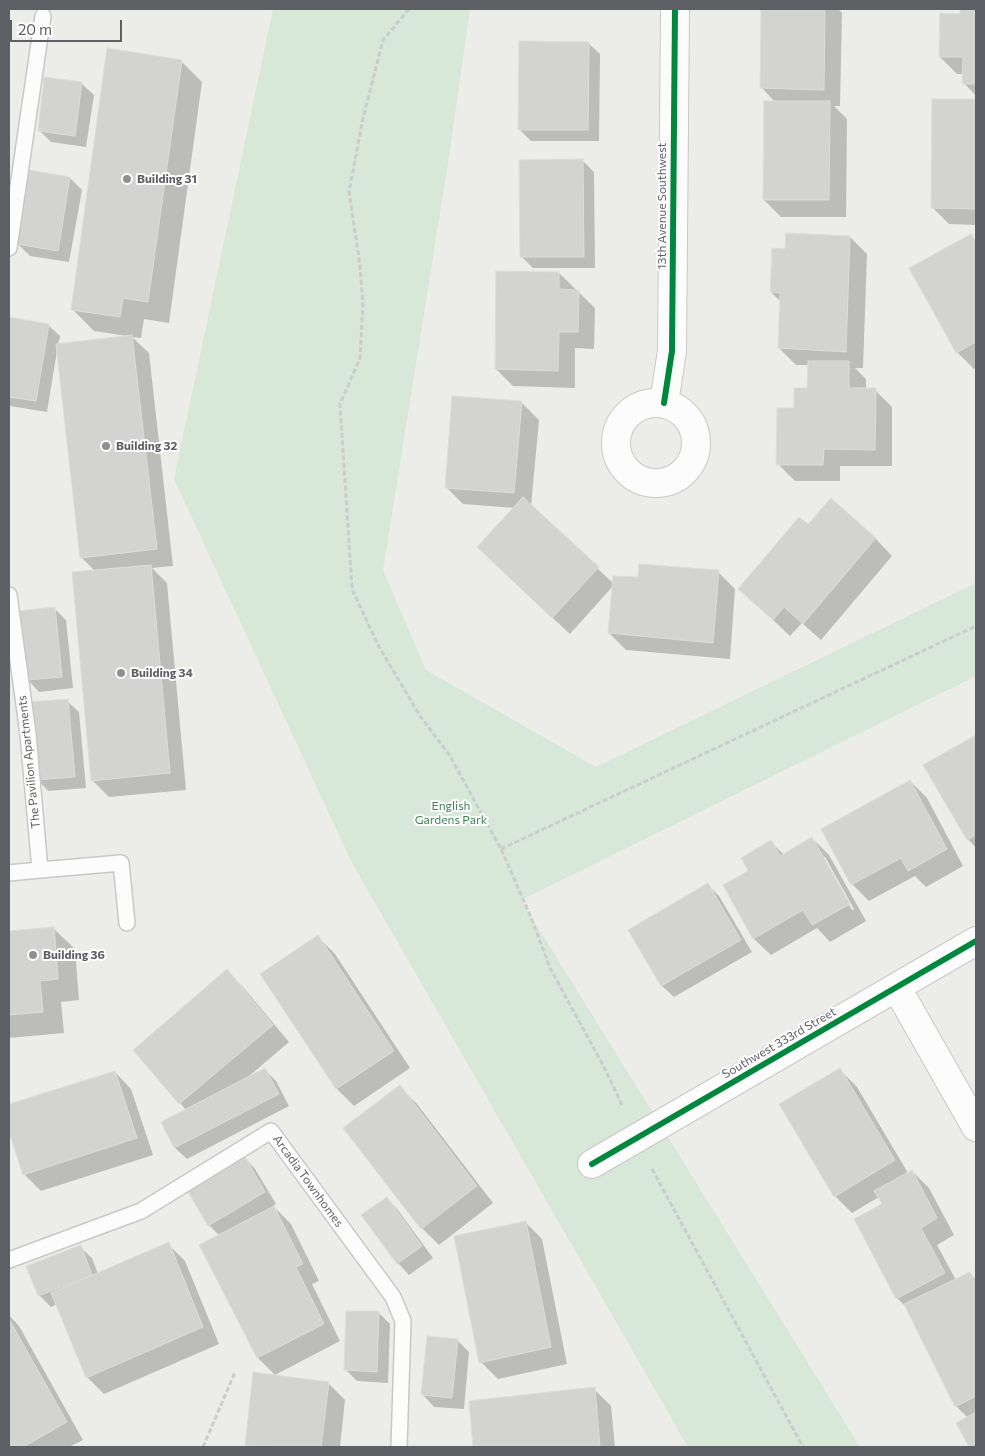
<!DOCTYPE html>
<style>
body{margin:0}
#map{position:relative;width:985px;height:1456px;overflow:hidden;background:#ecece8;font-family:Commissioner,sans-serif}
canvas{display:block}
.frame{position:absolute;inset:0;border:10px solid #5e5f65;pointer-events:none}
.scale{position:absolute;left:10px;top:20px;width:112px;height:22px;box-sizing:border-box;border:2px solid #5e5f65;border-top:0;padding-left:6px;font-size:15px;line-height:18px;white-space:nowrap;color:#5e5f65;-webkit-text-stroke:4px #fff;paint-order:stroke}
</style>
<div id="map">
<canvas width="985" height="1456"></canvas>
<div class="frame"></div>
<div class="scale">20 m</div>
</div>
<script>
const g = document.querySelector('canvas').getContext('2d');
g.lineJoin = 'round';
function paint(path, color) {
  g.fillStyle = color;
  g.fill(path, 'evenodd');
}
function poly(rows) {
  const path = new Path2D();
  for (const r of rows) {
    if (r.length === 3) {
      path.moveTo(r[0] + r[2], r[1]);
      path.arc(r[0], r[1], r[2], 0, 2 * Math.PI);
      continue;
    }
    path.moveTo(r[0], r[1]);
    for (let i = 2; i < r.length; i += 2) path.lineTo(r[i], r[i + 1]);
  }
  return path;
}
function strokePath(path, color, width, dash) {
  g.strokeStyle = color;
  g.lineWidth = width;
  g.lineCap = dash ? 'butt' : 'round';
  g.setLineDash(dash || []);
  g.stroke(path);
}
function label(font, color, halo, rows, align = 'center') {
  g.font = font + ' Commissioner,sans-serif';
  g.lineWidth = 4;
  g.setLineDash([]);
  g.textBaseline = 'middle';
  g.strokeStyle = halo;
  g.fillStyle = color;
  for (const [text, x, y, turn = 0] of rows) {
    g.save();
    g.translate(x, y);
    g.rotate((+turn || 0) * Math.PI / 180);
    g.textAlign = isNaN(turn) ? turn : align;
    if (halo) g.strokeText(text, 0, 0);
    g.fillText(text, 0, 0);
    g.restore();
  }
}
paint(poly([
 [273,9,470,9,449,157,383,570,426,670,596,767,976,583,976,676,521,900,860,1447,688,1447,351,861,174,479]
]), '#d7e8d8');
paint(poly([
 [762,9,838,9,842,13,840,106,834,106,847,119,846,217,781,217,764,200,775,102,761,87],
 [961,9,976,9,976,96,964,83,964,74,957,74,940,57,961,15],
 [588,43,600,54,599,141,531,141,520,130],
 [181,61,202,82,169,323,144,319,141,338,132,337,149,353,173,566,152,568,167,583,186,790,109,797,92,780,95,571,81,557,57,351,47,412,10,406,9,405,9,329,10,319,48,325,60,336,58,345,127,336,94,331,72,309],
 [82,84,94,95,86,147,51,142,39,130],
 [934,100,976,100,976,225,949,224,932,207],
 [582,160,594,172,595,268,533,268,521,256],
 [30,172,70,178,82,190,69,262,30,256,18,244],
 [971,236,976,241,976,368,974,369,957,352,911,269],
 [850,237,867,254,863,368,855,368,866,379,866,390,875,390,892,407,892,466,840,466,840,481,795,481,778,464,796,409,808,389,809,365,796,365,779,348,781,302,771,292,786,251],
 [559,273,595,308,594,349,575,348,575,388,513,386,496,369],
 [522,403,539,420,531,506,613,583,639,579,718,572,735,589,730,659,626,650,609,633,613,586,570,634,495,564,515,508,463,504,446,487],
 [831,500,876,539,892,556,821,640,802,623,790,636,740,589,808,526],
 [54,608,66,620,73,688,39,692,28,680],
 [67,701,79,712,86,788,48,791,37,779],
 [976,736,976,848,968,839,925,766],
 [910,781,927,798,963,866,926,887,915,876,869,901,852,884],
 [812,838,829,855,866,921,830,942,817,928,771,955,754,939,725,886,750,872,771,842,784,855],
 [822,857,825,857,854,909,852,910],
 [707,884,719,896,752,952,674,997,662,986,629,930],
 [53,928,75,949,79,1000,61,1002,64,1033,9,1038,9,932],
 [318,937,335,954,410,1068,354,1106,337,1089,262,974],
 [227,971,244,988,289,1042,248,1077,265,1070,276,1081,289,1106,187,1159,175,1148,162,1123,186,1110,135,1050],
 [840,1070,857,1087,908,1173,912,1171,929,1188,954,1235,937,1245,956,1280,970,1273,976,1280,976,1447,971,1447,958,1423,968,1418,956,1406,908,1309,897,1298,883,1205,879,1197,852,1213,835,1196],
 [115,1072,131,1089,153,1155,41,1191,24,1174,9,1128,9,1106],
 [400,1087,417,1104,493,1203,439,1245,422,1228],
 [244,1157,255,1169,276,1204,273,1206,291,1224,319,1281,312,1284,340,1341,275,1375,258,1358,219,1235,209,1225],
 [387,1198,398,1210,433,1258,409,1275,398,1263],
 [525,1222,542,1239,567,1364,498,1379,481,1362],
 [168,1244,185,1261,219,1344,104,1394,87,1377,57,1304,51,1307,39,1295,80,1247,92,1258,98,1274],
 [378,1312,390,1324,388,1383,357,1381,346,1370],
 [9,1315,19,1326,83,1440,69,1447,9,1447],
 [457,1340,469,1352,464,1409,434,1407,423,1395],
 [328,1383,345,1400,340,1447,248,1447,246,1446],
 [594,1389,611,1406,615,1447,474,1447,470,1402]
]), '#0003');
const building = poly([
 [761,9,825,9,824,90,760,88,761,9],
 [960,9,976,9,976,84,962,84,963,57,939,57,940,13,960,14,960,9],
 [519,41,589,42,588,130,518,130,519,41],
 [107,48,182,60,148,302,123,298,120,317,71,310,107,48],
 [44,77,82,82,75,136,38,131,44,77],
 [932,99,976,99,976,209,931,208,932,99],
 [764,101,830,101,829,200,763,200,764,101],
 [583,159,584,257,520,257,519,160,583,159],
 [29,170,70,177,58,251,17,244,29,170],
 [786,233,850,236,846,352,778,348,780,293,770,292,772,248,785,249,786,233],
 [971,234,976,244,976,342,956,353,909,268,971,234],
 [496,271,559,272,559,289,579,290,578,332,559,332,558,371,495,369,496,271],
 [9,317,49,324,36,401,9,397,9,317],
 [132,335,157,549,80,558,56,344,132,335],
 [808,361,849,361,849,388,876,388,875,450,824,449,823,465,776,465,777,408,794,408,794,388,807,388,808,361],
 [452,396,522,401,514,493,445,488,452,396],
 [523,497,599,567,552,618,477,547,523,497],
 [831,498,876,538,803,624,784,607,773,620,738,589,799,517,808,524,831,498],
 [639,564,719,570,713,643,608,633,613,576,638,577,639,564],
 [151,565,170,773,91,781,72,572,151,565],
 [55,607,62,677,26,680,19,611,55,607],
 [68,699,75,777,35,780,29,702,68,699],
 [976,735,976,835,967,840,923,765,976,735],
 [910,780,947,849,908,871,901,858,851,885,821,829,910,780],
 [812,837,850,904,812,925,803,910,753,939,723,885,748,871,741,858,771,840,780,856,812,837],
 [708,883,741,940,661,986,628,930,708,883],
 [54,927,58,979,40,981,43,1012,9,1015,9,931,54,927],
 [318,935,394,1051,336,1089,260,974,318,935],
 [227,969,273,1025,179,1104,133,1050,227,969],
 [265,1068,279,1094,174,1148,161,1122,265,1068],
 [840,1068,895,1160,834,1197,779,1104,840,1068],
 [115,1071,137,1138,23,1175,9,1132,9,1104,115,1071],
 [400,1085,477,1186,421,1229,343,1128,400,1085],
 [244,1155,265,1192,208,1226,186,1188,244,1155],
 [912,1170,937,1218,921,1228,945,1273,896,1299,854,1219,882,1204,874,1191,912,1170],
 [387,1197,422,1246,397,1264,361,1215,387,1197],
 [274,1206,303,1264,296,1267,324,1324,257,1358,199,1245,274,1206],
 [526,1221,551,1347,479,1363,454,1236,526,1221],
 [169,1242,203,1327,86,1378,51,1293,169,1242],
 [81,1245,92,1275,38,1296,26,1266,81,1245],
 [970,1272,976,1284,976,1396,955,1407,904,1304,970,1272],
 [346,1311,379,1311,377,1372,344,1370,346,1311],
 [9,1319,67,1422,23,1447,9,1447,9,1319],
 [427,1336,458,1339,452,1398,421,1395,427,1336],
 [253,1372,329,1382,321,1447,245,1446,253,1372],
 [595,1387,600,1447,473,1447,469,1401,595,1387],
 [976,1412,976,1447,969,1447,956,1423,976,1412]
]);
paint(building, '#d3d3d1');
strokePath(building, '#dcdcd8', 1);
const service = poly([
 [9,248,43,16],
 [9,595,28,734,40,870,121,863,127,923],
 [9,873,40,870],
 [9,1260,141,1211,271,1131,393,1297,403,1321,399,1447]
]);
const minor = poly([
 [656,443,40],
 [664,403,672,351,675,9],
 [897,988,976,1127],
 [592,1164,976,941]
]);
strokePath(service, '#c8c8c8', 18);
strokePath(minor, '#c8c8c8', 30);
strokePath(poly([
 [409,9,383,40,363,118,349,192,360,265,363,305,360,358,340,404,352,589,378,645,420,716,450,756,501,849,530,915,550,968,604,1067,623,1107],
 [501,849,976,626],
 [652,1169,803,1447],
 [203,1447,235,1372]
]), '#c9cdcc', 3, [5, 2.5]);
strokePath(service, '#fcfcfc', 15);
strokePath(minor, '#fcfcfc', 28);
strokePath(poly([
 [664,403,672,351,675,9],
 [592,1164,976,941]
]), '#00873e', 6);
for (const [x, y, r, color] of [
 [127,179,5,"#909093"],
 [106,446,5,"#909093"],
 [121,673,5,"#909093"],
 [33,955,5,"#909093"]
]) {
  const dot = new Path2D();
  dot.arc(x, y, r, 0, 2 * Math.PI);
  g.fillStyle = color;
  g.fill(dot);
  strokePath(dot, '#fff', 2);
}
label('bold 12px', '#5e5f65', '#fff', [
 ["Building 31",137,179],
 ["Building 32",116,446],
 ["Building 34",131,673],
 ["Building 36",43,955]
], 'left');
label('12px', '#5e5f65', '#fff', [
 ["13th Avenue Southwest",662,206,-90],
 ["The Pavilion Apartments",29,762,-96],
 ["Southwest 333rd Street",779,1043,-30],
 ["Arcadia Townhomes",308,1181,54]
]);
label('12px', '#3e844f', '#fff', [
 ["English",451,806],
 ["Gardens Park",451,820]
]);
</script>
